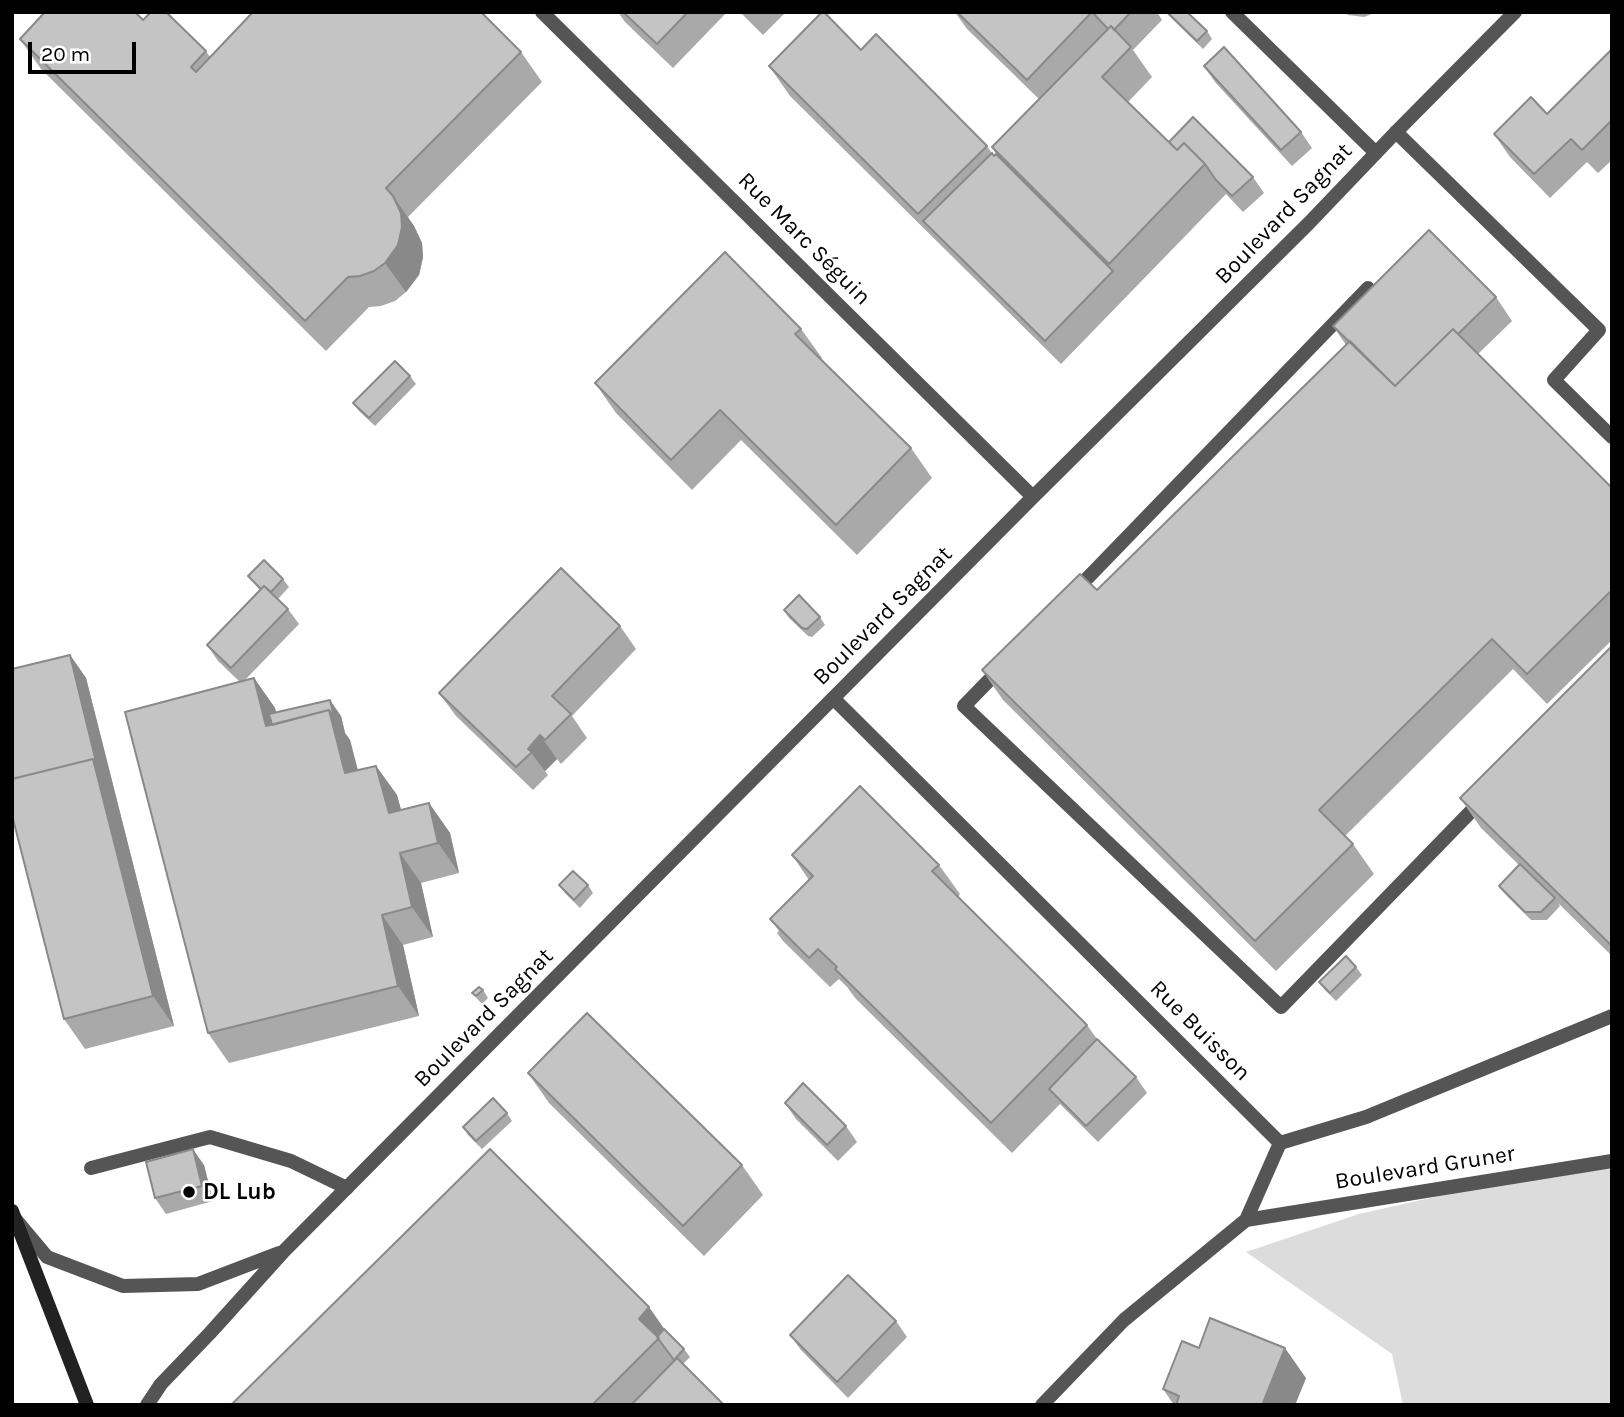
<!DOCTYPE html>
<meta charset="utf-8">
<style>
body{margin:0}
#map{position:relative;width:1624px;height:1417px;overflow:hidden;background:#fff;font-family:Karla,sans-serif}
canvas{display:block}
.frame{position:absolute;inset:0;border:14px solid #000;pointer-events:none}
.scale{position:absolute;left:28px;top:42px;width:108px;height:32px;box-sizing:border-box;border:4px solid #000;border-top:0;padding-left:9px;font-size:21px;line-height:24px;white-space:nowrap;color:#000;-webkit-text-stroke:5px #fff;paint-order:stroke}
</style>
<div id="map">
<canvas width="1624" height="1417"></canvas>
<div class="frame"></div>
<div class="scale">20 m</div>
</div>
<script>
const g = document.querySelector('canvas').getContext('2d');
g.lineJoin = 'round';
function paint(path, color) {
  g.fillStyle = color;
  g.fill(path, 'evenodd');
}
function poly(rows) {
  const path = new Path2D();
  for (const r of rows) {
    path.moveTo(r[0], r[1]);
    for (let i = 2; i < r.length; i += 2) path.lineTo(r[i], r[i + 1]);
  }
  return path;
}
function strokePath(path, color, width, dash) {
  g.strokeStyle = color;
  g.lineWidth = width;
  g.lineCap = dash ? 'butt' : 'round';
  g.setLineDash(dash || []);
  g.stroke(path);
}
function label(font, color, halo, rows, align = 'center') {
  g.font = font + ' Karla,sans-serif';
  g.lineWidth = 5;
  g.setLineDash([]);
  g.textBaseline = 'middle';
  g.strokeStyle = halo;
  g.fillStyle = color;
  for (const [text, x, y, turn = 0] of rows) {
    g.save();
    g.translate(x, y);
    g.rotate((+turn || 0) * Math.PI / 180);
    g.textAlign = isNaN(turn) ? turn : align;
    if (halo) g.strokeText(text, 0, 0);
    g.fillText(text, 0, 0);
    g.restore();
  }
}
paint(poly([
 [1612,1157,1612,1405,1403,1405,1392,1354,1246,1252,1359,1214]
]), '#dcdcdc');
strokePath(poly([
 [1396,132,1599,330,1554,380,1612,437],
 [1074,592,1368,288],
 [1002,667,964,706,1281,1007,1482,800],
 [1280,1143,1366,1117,1612,1016],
 [91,1168,210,1137,291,1161,347,1188]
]), '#555', 14);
strokePath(poly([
 [542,12,1033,497],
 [1232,12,1376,153],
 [833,698,1280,1143,1246,1220,1124,1320,1042,1405],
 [16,1220,47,1257,123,1286,198,1284,279,1253],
 [1246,1220,1612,1161],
 [147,1405,161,1384,210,1333,284,1251,1033,497,1309,223,1396,132,1515,12]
]), '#555', 14);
strokePath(poly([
 [12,1211,87,1405]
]), '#222', 14);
paint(poly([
 [618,12,727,12,673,68,625,22],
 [740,12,786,12,763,35],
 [955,12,1157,12,1162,20,1133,50,1152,77,1128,102,1169,142,1253,177,1264,193,1243,212,1226,194,1061,364,790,96,769,66,861,50,987,146,994,156,996,154,992,147,1039,99,967,29],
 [1165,12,1187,12,1207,31,1212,39,1203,49],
 [1345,12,1377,12,1364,17,1348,15],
 [143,20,206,51,210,57,521,52,542,82,408,217,414,226,422,243,423,257,419,275,406,292,395,301,381,306,369,307,326,351,41,69,20,39],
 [1612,49,1612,160,1598,173,1587,162,1550,198,1510,157,1494,134,1547,114],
 [1204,66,1301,132,1312,148,1292,166,1215,82],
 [1496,297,1512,321,1478,354,1612,488,1612,640,1547,704,1513,669,1345,836,1353,844,1374,874,1276,971,1003,700,982,670,1097,590,1346,345,1333,326],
 [801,329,822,358,821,359,911,448,932,478,857,555,741,440,692,490,616,413,595,383],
 [410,376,416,384,375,426,359,411,353,403],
 [248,576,283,579,289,587,278,599,288,609,299,624,245,680,254,678,275,708,276,713,341,716,345,733,350,740,358,770,376,766,397,795,401,810,429,803,450,833,459,873,421,883,433,937,403,945,419,1016,229,1063,208,1033,240,682,218,661,207,645,260,590],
 [784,610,820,617,825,625,812,637,808,636,789,618],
 [620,626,636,649,572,716,587,738,561,764,557,759,545,771,548,775,533,790,456,716,439,693],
 [1612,646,1612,956,1558,903,1560,906,1547,920,1531,920,1505,894,1499,886,1519,865,1481,828,1460,798],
 [70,655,86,678,174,1026,85,1049,64,1019],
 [792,855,939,865,960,894,958,897,1087,1025,1097,1039,1136,1077,1147,1093,1098,1142,1060,1104,1012,1153,856,999,847,987,839,979,830,987,783,941,777,933,779,931,770,919,809,880],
 [559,885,588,885,593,893,580,908,565,893],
 [1356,967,1362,975,1336,1001,1325,990,1319,982],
 [483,990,488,998,482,1004,472,993],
 [528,1073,742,1165,763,1195,704,1256,549,1103],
 [785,1103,846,1126,857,1142,838,1161,796,1119],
 [507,1113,512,1121,482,1149,468,1135,463,1127],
 [204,1165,213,1201,166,1214,155,1198],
 [896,1321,907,1337,848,1398,801,1350,790,1335],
 [664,1329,684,1349,690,1357,683,1364,724,1405,231,1405],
 [1199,1348,1306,1378,1295,1405,1174,1405,1163,1389]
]), '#a9a9a9');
paint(poly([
 [393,196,414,226,422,243,423,257,419,275,406,292,385,263],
 [70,655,86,678,174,1026,153,996,93,759],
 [254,678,275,708,282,739,266,726],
 [330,700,341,716,345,733,350,740,366,803,345,773,329,710],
 [540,735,557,759,545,771,528,749],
 [376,766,397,795,410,843,389,813],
 [429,803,450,833,459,873,438,843],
 [400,853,421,883,433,937,412,907],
 [382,915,403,945,419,1016,398,986],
 [193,1149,204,1165,213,1201,202,1186],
 [649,1307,670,1337,659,1338,639,1319],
 [1285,1348,1306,1378,1295,1405,1262,1405]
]), '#898989');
const building = poly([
 [45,12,135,12,143,20,151,12,166,12,206,51,191,67,196,72,253,12,481,12,521,52,386,188,393,196,401,213,402,227,398,245,385,263,374,271,360,276,348,277,305,321,20,39,45,12],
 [623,12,688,12,657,44,623,12],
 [822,12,824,12,861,50,876,34,987,146,918,214,769,66,822,12],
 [957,12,1131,12,1114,30,1111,26,1108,29,1092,12,1027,80,957,12],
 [1167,12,1187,12,1207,31,1197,41,1167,12],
 [1111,26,1131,47,1102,77,1177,150,1184,143,1205,164,1109,264,992,147,1111,26],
 [1224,47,1301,132,1281,150,1204,66,1224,47],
 [1612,49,1612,120,1582,150,1571,139,1534,174,1494,134,1531,97,1547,114,1612,49],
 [1193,117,1253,177,1232,196,1216,180,1205,164,1184,143,1177,150,1169,142,1193,117],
 [992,153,994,156,996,154,1113,271,1045,341,923,221,992,153],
 [1429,230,1496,297,1458,334,1453,329,1395,386,1333,326,1429,230],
 [725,252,801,329,795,334,911,448,836,525,720,410,671,460,595,383,725,252],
 [1453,329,1612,488,1612,590,1527,674,1492,639,1319,810,1353,844,1255,941,982,670,1080,574,1097,590,1350,341,1395,386,1453,329],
 [395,361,410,376,369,418,353,403,395,361],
 [264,560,283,579,271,592,264,586,261,589,248,576,264,560],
 [561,568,620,626,552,696,571,714,545,740,540,735,528,749,532,752,516,767,439,693,561,568],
 [264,586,288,609,231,668,207,645,264,586],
 [799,595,820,617,807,629,802,628,784,610,799,595],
 [1612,646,1612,946,1460,798,1612,646],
 [70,655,97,766,93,759,12,779,12,669,70,655],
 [254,678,266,726,329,710,345,773,376,766,389,813,429,803,438,843,400,853,412,907,382,915,398,986,208,1033,125,712,254,678],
 [330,700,334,717,329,710,272,725,269,714,330,700],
 [93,759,153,996,64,1019,12,815,12,779,93,759],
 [860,786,939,865,932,871,1087,1025,991,1123,835,969,837,967,818,949,809,958,770,919,813,876,792,855,860,786],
 [1520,864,1555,898,1541,912,1525,912,1499,886,1520,864],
 [573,871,588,885,574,900,559,885,573,871],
 [1346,956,1356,967,1330,993,1319,982,1346,956],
 [479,987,483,990,476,996,472,993,479,987],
 [587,1013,742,1165,683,1226,528,1073,587,1013],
 [1097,1039,1136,1077,1086,1126,1049,1089,1097,1039],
 [803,1083,846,1126,827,1145,785,1103,803,1083],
 [493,1098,507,1113,476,1141,463,1127,493,1098],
 [193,1149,202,1186,155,1198,146,1162,193,1149],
 [490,1149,649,1307,639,1319,659,1338,592,1405,231,1405,490,1149],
 [848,1275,896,1321,837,1382,790,1335,848,1275],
 [1210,1318,1285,1348,1262,1405,1176,1405,1179,1396,1163,1389,1182,1341,1199,1348,1210,1318],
 [664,1329,684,1349,674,1360,657,1337,664,1329],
 [677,1358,724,1405,631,1405,677,1358]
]);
paint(building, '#c4c4c4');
strokePath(building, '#898989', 2);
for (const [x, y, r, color] of [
 [189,1192,7,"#000"]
]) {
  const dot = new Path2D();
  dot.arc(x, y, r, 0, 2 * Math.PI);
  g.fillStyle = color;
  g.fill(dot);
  strokePath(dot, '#fff', 2.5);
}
label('23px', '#000', '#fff', [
 ["Boulevard Sagnat",1284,214,-46],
 ["Rue Marc Séguin",804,239,45],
 ["Boulevard Sagnat",883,616,-45],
 ["Boulevard Sagnat",484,1018,-45],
 ["Rue Buisson",1200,1031,45],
 ["Boulevard Gruner",1425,1168,-9]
]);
label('bold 23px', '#000', '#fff', [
 ["DL Lub",203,1192]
], 'left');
</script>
